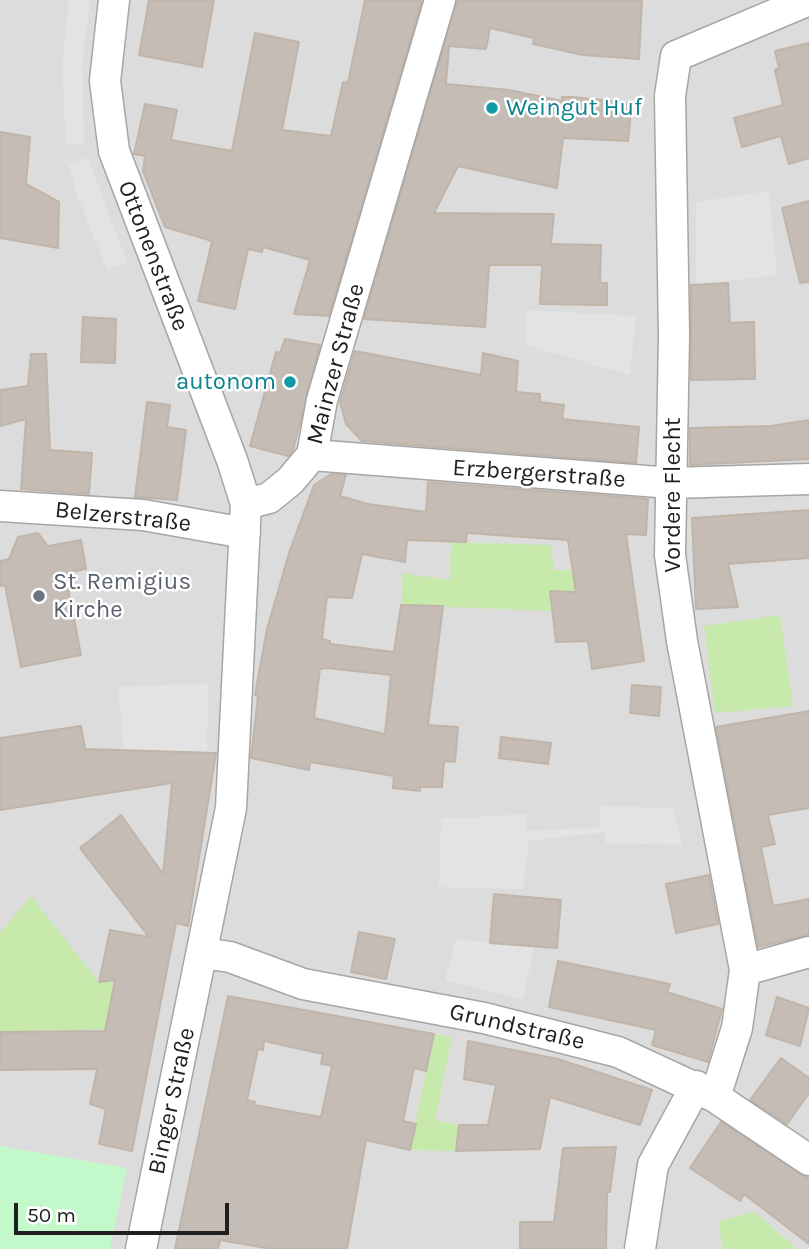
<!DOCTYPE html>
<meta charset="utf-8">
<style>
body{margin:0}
#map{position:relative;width:809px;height:1249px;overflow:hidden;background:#f0ede5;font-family:Karla,sans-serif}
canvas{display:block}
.scale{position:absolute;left:14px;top:1203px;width:215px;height:32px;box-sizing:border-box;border:4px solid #1f1f1f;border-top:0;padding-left:9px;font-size:21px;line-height:24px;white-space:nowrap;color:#1f1f1f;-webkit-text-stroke:5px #fff;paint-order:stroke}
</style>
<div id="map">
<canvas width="809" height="1249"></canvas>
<div class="scale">50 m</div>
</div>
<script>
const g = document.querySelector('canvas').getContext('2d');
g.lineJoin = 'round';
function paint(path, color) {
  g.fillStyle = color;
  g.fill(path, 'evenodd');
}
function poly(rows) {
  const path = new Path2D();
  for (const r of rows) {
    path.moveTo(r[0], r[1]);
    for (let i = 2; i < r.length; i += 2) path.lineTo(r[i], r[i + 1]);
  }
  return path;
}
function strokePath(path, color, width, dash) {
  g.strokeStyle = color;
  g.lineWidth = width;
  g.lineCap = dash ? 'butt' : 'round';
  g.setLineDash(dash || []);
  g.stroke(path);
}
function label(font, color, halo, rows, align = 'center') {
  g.font = font + ' Karla,sans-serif';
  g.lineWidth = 5;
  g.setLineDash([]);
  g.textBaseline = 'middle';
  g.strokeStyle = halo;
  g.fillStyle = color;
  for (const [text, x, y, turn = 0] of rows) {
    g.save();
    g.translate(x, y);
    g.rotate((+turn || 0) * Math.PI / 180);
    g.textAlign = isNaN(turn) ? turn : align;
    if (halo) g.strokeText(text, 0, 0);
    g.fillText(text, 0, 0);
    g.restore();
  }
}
paint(poly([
 [0,0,809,0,809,1249,0,1249]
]), '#dddcdc');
paint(poly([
 [451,542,551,545,554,570,573,570,577,593,550,591,552,611,401,605,403,573,450,580],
 [780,615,793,706,715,713,704,626],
 [31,896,99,982,115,982,105,1029,0,1032,0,933],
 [434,1034,452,1037,435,1120,459,1125,456,1151,410,1150],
 [755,1212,797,1249,723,1249,718,1221]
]), '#c7e9ac');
paint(poly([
 [0,1146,127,1168,110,1249,0,1249]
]), '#c3f9ca');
paint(poly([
 [69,0,90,0,82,64,84,142,66,145,62,64],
 [88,158,127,262,107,270,77,195,68,163],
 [769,191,777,275,696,285,696,202],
 [526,310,636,316,630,375,526,345],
 [208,683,207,753,124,751,118,687],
 [600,806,673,808,682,845,606,843,605,832,529,841,523,889,439,887,441,819,527,814,527,831,600,827],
 [456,939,534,947,523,999,445,980]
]), '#e3e3e3');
const building = poly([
 [149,0,214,0,202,67,139,55,149,0],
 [365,0,422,0,329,316,294,314,310,260,263,247,262,252,248,249,235,309,198,301,212,241,165,227,143,171,145,156,134,154,145,104,177,110,171,140,232,151,255,33,299,42,282,130,331,136,343,82,348,83,365,0],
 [457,0,642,0,639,59,583,55,533,44,534,38,490,28,486,49,449,46,446,84,509,90,562,101,562,97,572,97,632,103,628,141,563,138,557,188,458,166,434,213,554,214,551,244,601,245,600,283,607,283,607,305,540,304,542,265,489,265,485,327,364,319,457,0],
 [809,43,809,158,789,164,781,136,742,147,734,118,783,105,775,70,779,68,775,51,809,43],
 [0,132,30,137,26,184,59,202,58,248,0,238,0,132],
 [809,201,809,282,800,283,782,208,809,201],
 [728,283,730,323,754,322,755,379,691,380,691,285,728,283],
 [83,317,116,319,115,363,81,362,83,317],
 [285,339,320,345,293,450,288,456,250,446,276,352,280,353,285,339],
 [355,351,481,375,483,353,518,361,516,392,540,394,540,402,564,405,562,419,639,427,636,463,362,441,346,424,340,402,355,351],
 [31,354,46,354,50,450,92,453,89,494,21,489,26,419,0,426,0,390,28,386,31,354],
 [147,402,170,405,167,427,186,430,177,500,135,497,147,402],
 [809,420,809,459,690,465,690,428,771,426,809,420],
 [331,474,346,475,340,496,368,504,426,512,428,482,648,499,646,535,626,534,644,661,592,669,588,641,556,642,550,591,576,592,568,540,467,533,466,542,407,540,405,562,362,554,352,598,327,597,322,639,330,641,330,644,394,652,401,605,443,606,428,725,458,727,455,762,444,761,442,787,420,787,420,791,393,788,394,776,310,762,309,770,251,758,258,696,255,695,267,629,290,550,314,485,331,474],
 [327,668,391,675,385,734,314,718,320,669,327,668],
 [809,510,809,558,728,564,738,607,696,609,692,518,809,510],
 [38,533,48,546,81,540,86,569,65,573,81,655,21,667,5,585,0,586,0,561,9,559,18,537,38,533],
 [632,685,661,687,659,716,630,713,632,685],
 [809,711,809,808,768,815,775,844,761,847,773,906,809,899,809,935,758,947,716,727,809,711],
 [81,726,85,749,216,753,188,926,176,923,132,1151,99,1144,106,1109,90,1104,97,1069,0,1070,0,1032,105,1031,115,980,99,982,110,930,149,937,80,848,121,815,163,874,172,783,0,810,0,738,81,726],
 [501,737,551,743,548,764,499,758,501,737],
 [709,875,718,924,676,933,666,884,709,875],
 [494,894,561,900,557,948,490,943,494,894],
 [359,932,395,939,386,979,351,972,359,932],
 [558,961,670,984,667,992,722,1009,708,1062,652,1045,656,1030,549,1007,558,961],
 [228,996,434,1034,426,1071,414,1068,403,1121,416,1124,410,1150,366,1140,347,1249,272,1249,220,1240,218,1249,175,1249,228,996],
 [264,1041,323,1054,321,1064,332,1066,321,1117,254,1105,255,1102,247,1100,258,1049,263,1050,264,1041],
 [777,997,809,1008,800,1046,766,1035,777,997],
 [468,1041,558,1059,652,1090,640,1125,550,1097,540,1149,456,1151,459,1125,488,1125,496,1085,464,1079,468,1041],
 [781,1058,809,1078,809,1093,787,1124,750,1100,781,1058],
 [721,1122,809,1179,809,1244,744,1194,740,1201,690,1168,721,1122],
 [616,1147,610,1192,607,1192,606,1249,520,1249,520,1222,554,1222,563,1148,616,1147]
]);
paint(building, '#c4bcb5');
strokePath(building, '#c1b4a8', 2);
const minor = poly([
 [114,0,105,81,114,151,232,460,246,504,231,808,141,1249],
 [312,455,671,483,809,479],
 [246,504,269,498,290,481,312,455,322,400,440,0],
 [0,506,143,515,245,533],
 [203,953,230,957,303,984,484,1018,618,1052,715,1097,809,1160],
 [745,970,682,641,670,555,674,335,670,96,676,56,809,0],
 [715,1097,737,1028,745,970,809,952],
 [640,1249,653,1165,696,1086]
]);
strokePath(minor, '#a6a6a6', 33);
strokePath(minor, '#fff', 30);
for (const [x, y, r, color] of [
 [492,108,7,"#0f9aa8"],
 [290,382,7,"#0f9aa8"],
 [39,596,7,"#6b7280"]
]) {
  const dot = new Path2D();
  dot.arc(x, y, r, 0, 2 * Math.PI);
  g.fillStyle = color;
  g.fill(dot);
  strokePath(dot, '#fff', 2.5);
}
label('24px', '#0d838f', '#fff', [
 ["Weingut Huf",506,108],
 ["autonom",276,382,"right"]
], 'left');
label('24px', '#1f1f1f', '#fff', [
 ["Ottonenstraße",153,256,69],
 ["Mainzer Straße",336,364,-75],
 ["Erzbergerstraße",539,474,4],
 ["Vordere Flecht",673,495,-90],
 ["Belzerstraße",123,517,6],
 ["Grundstraße",517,1027,13],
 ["Binger Straße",172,1101,-78]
]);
label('24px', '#5b616d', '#fff', [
 ["St. Remigius",53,582],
 ["Kirche",53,610]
], 'left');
</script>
